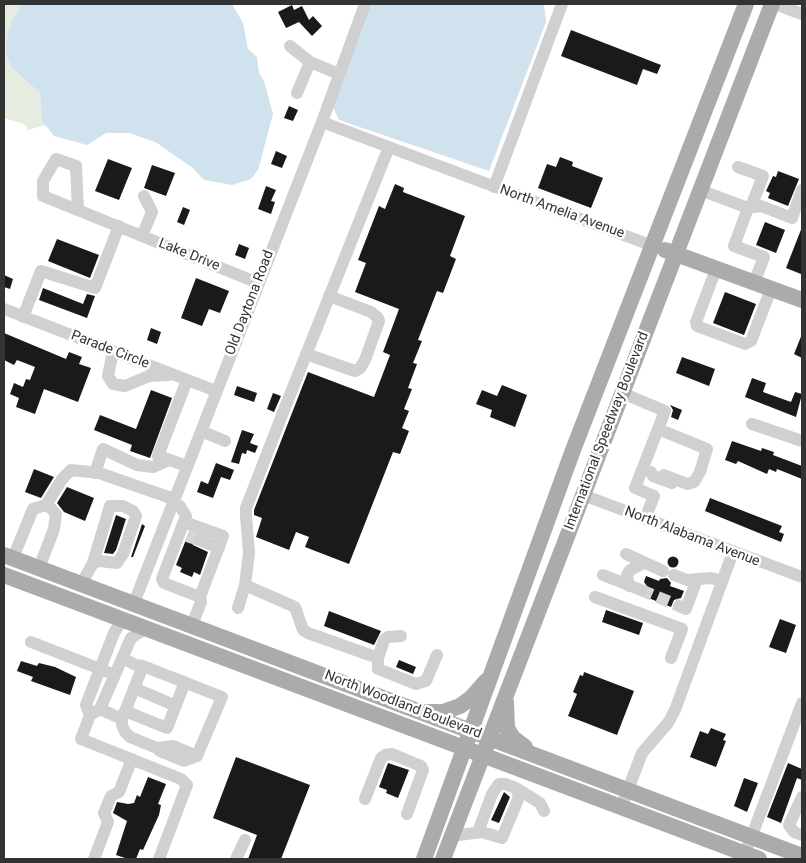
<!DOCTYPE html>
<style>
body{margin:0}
#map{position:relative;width:806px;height:863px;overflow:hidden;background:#fff;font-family:Roboto,sans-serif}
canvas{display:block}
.frame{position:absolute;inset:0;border:5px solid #333;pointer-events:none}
</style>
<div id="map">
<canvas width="806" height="863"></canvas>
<div class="frame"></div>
</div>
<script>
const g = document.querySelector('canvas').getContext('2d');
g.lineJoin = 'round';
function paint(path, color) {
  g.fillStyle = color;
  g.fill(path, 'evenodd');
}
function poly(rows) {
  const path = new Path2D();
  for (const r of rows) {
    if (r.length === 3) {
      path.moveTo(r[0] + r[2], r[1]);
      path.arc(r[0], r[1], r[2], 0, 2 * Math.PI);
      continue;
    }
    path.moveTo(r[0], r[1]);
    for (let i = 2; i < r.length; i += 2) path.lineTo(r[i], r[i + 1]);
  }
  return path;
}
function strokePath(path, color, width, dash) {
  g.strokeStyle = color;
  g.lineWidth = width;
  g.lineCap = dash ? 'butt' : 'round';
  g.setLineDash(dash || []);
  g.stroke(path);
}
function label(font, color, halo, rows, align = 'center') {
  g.font = font + ' Roboto,sans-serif';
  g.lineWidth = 5;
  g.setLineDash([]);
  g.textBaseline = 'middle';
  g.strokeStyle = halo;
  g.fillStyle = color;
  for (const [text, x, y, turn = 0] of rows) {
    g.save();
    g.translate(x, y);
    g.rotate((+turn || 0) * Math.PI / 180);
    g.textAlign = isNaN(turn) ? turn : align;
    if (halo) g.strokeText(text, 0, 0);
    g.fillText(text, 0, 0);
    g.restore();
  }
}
paint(poly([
 [4,4,22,4,12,20,14,70,40,93,42,121,46,125,28,130,24,124,4,118]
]), '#e6ecdf');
paint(poly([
 [22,4,232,4,243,23,248,49,257,57,259,73,264,81,273,114,258,170,251,179,232,185,204,180,193,168,174,155,157,143,130,133,106,133,87,145,54,136,42,121,40,93,14,70,8,60,6,45,8,34,12,20],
 [370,4,544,4,546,22,489,171,339,120,333,107]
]), '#cfe2ee');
paint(poly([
 [292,5,294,10,302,6,309,20,313,16,322,26,312,36,299,22,286,28,278,12],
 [571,30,661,65,657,74,643,69,637,85,561,56],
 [289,106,298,110,293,121,284,118],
 [276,151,287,156,282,168,271,164],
 [560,157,573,162,572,166,603,178,591,208,538,188,547,164,556,167],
 [108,159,132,168,119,200,95,191],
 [152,165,175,173,166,196,144,188],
 [778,171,799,179,788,206,768,198,770,193,766,191,773,176,776,177],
 [395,184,404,188,403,192,465,216,450,256,456,259,443,293,437,291,418,340,422,341,413,363,417,364,408,388,412,389,404,409,409,411,402,428,409,431,400,454,393,452,349,564,305,547,309,537,296,532,289,550,256,537,262,518,254,515,254,510,308,372,374,397,390,355,383,352,399,309,355,292,366,263,358,260,379,206,385,209],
 [266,186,276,190,271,201,275,202,271,214,258,209],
 [183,207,190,210,184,225,177,222],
 [765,222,785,230,776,253,756,245],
 [802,227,802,270,801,274,786,268],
 [57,239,99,255,90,278,48,261],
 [239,244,249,248,245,259,235,255],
 [4,275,13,279,10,289,4,287],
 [196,278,229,291,220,313,209,309,202,326,181,318],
 [43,288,83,304,87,294,95,296,87,318,39,300],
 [725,292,756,304,744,335,713,323],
 [151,328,161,332,157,344,147,340],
 [4,333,66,359,69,352,82,357,79,364,91,368,78,402,44,389,35,414,16,407,19,398,10,394,14,383,23,387,26,379,30,380,35,367,17,360,14,365,4,360],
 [802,334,802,358,794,354],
 [682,357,715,369,709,386,676,373],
 [752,378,766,383,763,392,791,402,795,392,802,394,796,417,745,397],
 [502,385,527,395,515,427,490,417,492,410,476,404,482,390,497,396],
 [237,386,257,393,254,402,234,395],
 [151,390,172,398,150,458,130,451,132,445,94,430,100,415,136,429],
 [273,393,281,396,274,412,267,409],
 [670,405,682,410,678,420,671,417,673,410],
 [242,430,254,434,250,443,258,446,255,453,247,450,246,454,242,453,239,464,231,462],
 [732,441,761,451,762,448,774,452,773,455,802,466,802,479,777,469,776,472,769,469,767,474,738,461,736,464,725,460],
 [216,463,234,470,230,480,221,477,213,498,197,492,201,481,208,484],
 [34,469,54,477,41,498,25,492],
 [67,487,94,498,85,521,64,512,57,503],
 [710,498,782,526,779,532,784,534,781,542,705,511],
 [116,515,126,519,116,550,113,554,104,553],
 [142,524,145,526,133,557,131,557],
 [189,532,194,534,191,541,193,545,208,552,200,575,194,572,192,577,180,572,182,568,176,565],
 [673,562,5.5],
 [646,576,659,581,660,579,667,578,671,583,670,586,684,591,681,598,674,600,671,607,646,597,649,589,644,582],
 [606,610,643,623,639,635,602,622],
 [329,611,381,631,374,645,324,626],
 [780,619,796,625,786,653,769,647],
 [399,660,416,667,413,674,396,667],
 [21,661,37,666,39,663,55,667,76,677,70,695,31,681,33,677,17,671],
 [584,672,634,691,617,735,568,716,577,694,573,692,580,675,583,676],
 [711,728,726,734,723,740,726,741,716,767,690,757,700,731,708,734],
 [236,757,310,785,281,859,248,859,257,835,213,818],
 [388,763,409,770,398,798,386,793,387,790,379,787],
 [788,763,802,769,802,780,797,778,781,823,767,817],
 [148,777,166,784,158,804,161,805,159,815,143,850,140,849,136,859,128,859,116,855,127,821,113,813,117,802,128,804,134,803,137,795,140,797],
 [744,778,758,783,747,812,734,806],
 [504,792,510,797,499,823,491,820]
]), '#1a1a1a');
strokePath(poly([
 [187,536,199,540],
 [641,590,679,606]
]), '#d6d6d6', 12, [12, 6]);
strokePath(poly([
 [775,4,802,14],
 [290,46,310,62,339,74],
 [297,93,310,62],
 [322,122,653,246],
 [738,167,763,176,751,207],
 [494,187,562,4],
 [700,190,748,208,734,246,764,257,754,283],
 [747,208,761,206,792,218,802,190],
 [78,210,76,166,56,159,43,181,43,196,258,283],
 [142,236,152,212,144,196],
 [716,269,696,322,697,326,745,344,751,341,771,289],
 [4,309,216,391],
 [23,317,41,271,95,288,119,226],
 [113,351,108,376,113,384,125,386,149,376,169,375],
 [306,354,355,371,360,368,365,360,379,321,378,318,371,312,329,296],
 [187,380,158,456,187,466],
 [622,393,665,411,635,488,654,496,645,519],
 [752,424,802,441],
 [658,429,707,449,700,472,694,482,687,484,664,475],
 [201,431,225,441],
 [651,472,653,476,672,483],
 [95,473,103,449,137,465,153,467,169,460],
 [583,495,802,577],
 [173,503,180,506,186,516,162,579,164,583,200,597,201,602,192,625],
 [184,522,223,536,200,597],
 [199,540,219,548],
 [626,554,663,571],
 [13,558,33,509,46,505,62,479,71,470,99,473,174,499],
 [39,568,54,529,56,514,47,504],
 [603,575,641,590],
 [674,575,687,580,711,578,722,581],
 [82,583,93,563,110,506,123,506,133,511,136,516,123,554,117,563,100,561,93,563],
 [629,586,627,575,630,570,644,563],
 [595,597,682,629,671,658],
 [134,603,322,122,365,4],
 [679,606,686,609,697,579],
 [238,608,245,585],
 [122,620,114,633,86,705,90,715,100,709,131,638,145,629],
 [401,636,388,637,384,640,378,658,378,669,416,684,426,681,437,655],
 [31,642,108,672],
 [122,658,136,665,143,666,222,697,197,756,173,746,157,748,130,737,125,732,122,725,122,719,143,666],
 [378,658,308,633,303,630,295,607,245,585,249,553,246,516,246,508,282,415,389,147],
 [134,688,176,706],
 [100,709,122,719],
 [125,711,167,728,185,682],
 [90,715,81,739,181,779,187,785,159,859],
 [157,748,160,751,184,761,197,756],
 [516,788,540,803,544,811],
 [802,797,789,825,794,832,802,835],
 [365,799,381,758,385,755,392,754,421,766,423,770,407,814],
 [621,808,642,753,668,723,675,710,733,552],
 [459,835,482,832,502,838,519,797,516,788,505,784,499,784,492,794,478,832],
 [94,859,108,822,104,813,111,796,119,792,132,759],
 [236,859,245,840],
 [743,859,802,703]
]), '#d0d0d0', 12);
strokePath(poly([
 [665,250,802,300],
 [4,555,802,856],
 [4,575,759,859],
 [506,702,507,728,513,738,525,747],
 [427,712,443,712,460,706,471,698,486,681],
 [424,859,573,450,746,4],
 [443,859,772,4]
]), '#ababab', 16);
label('14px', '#333', '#fff', [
 ["North Amelia Avenue",562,212,20],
 ["Lake Drive",189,255,22],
 ["Old Daytona Road",250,303,-69],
 ["Parade Circle",110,350,21],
 ["International Speedway Boulevard",607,431,-69],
 ["North Alabama Avenue",692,537,21],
 ["North Woodland Boulevard",403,705,21]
]);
</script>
